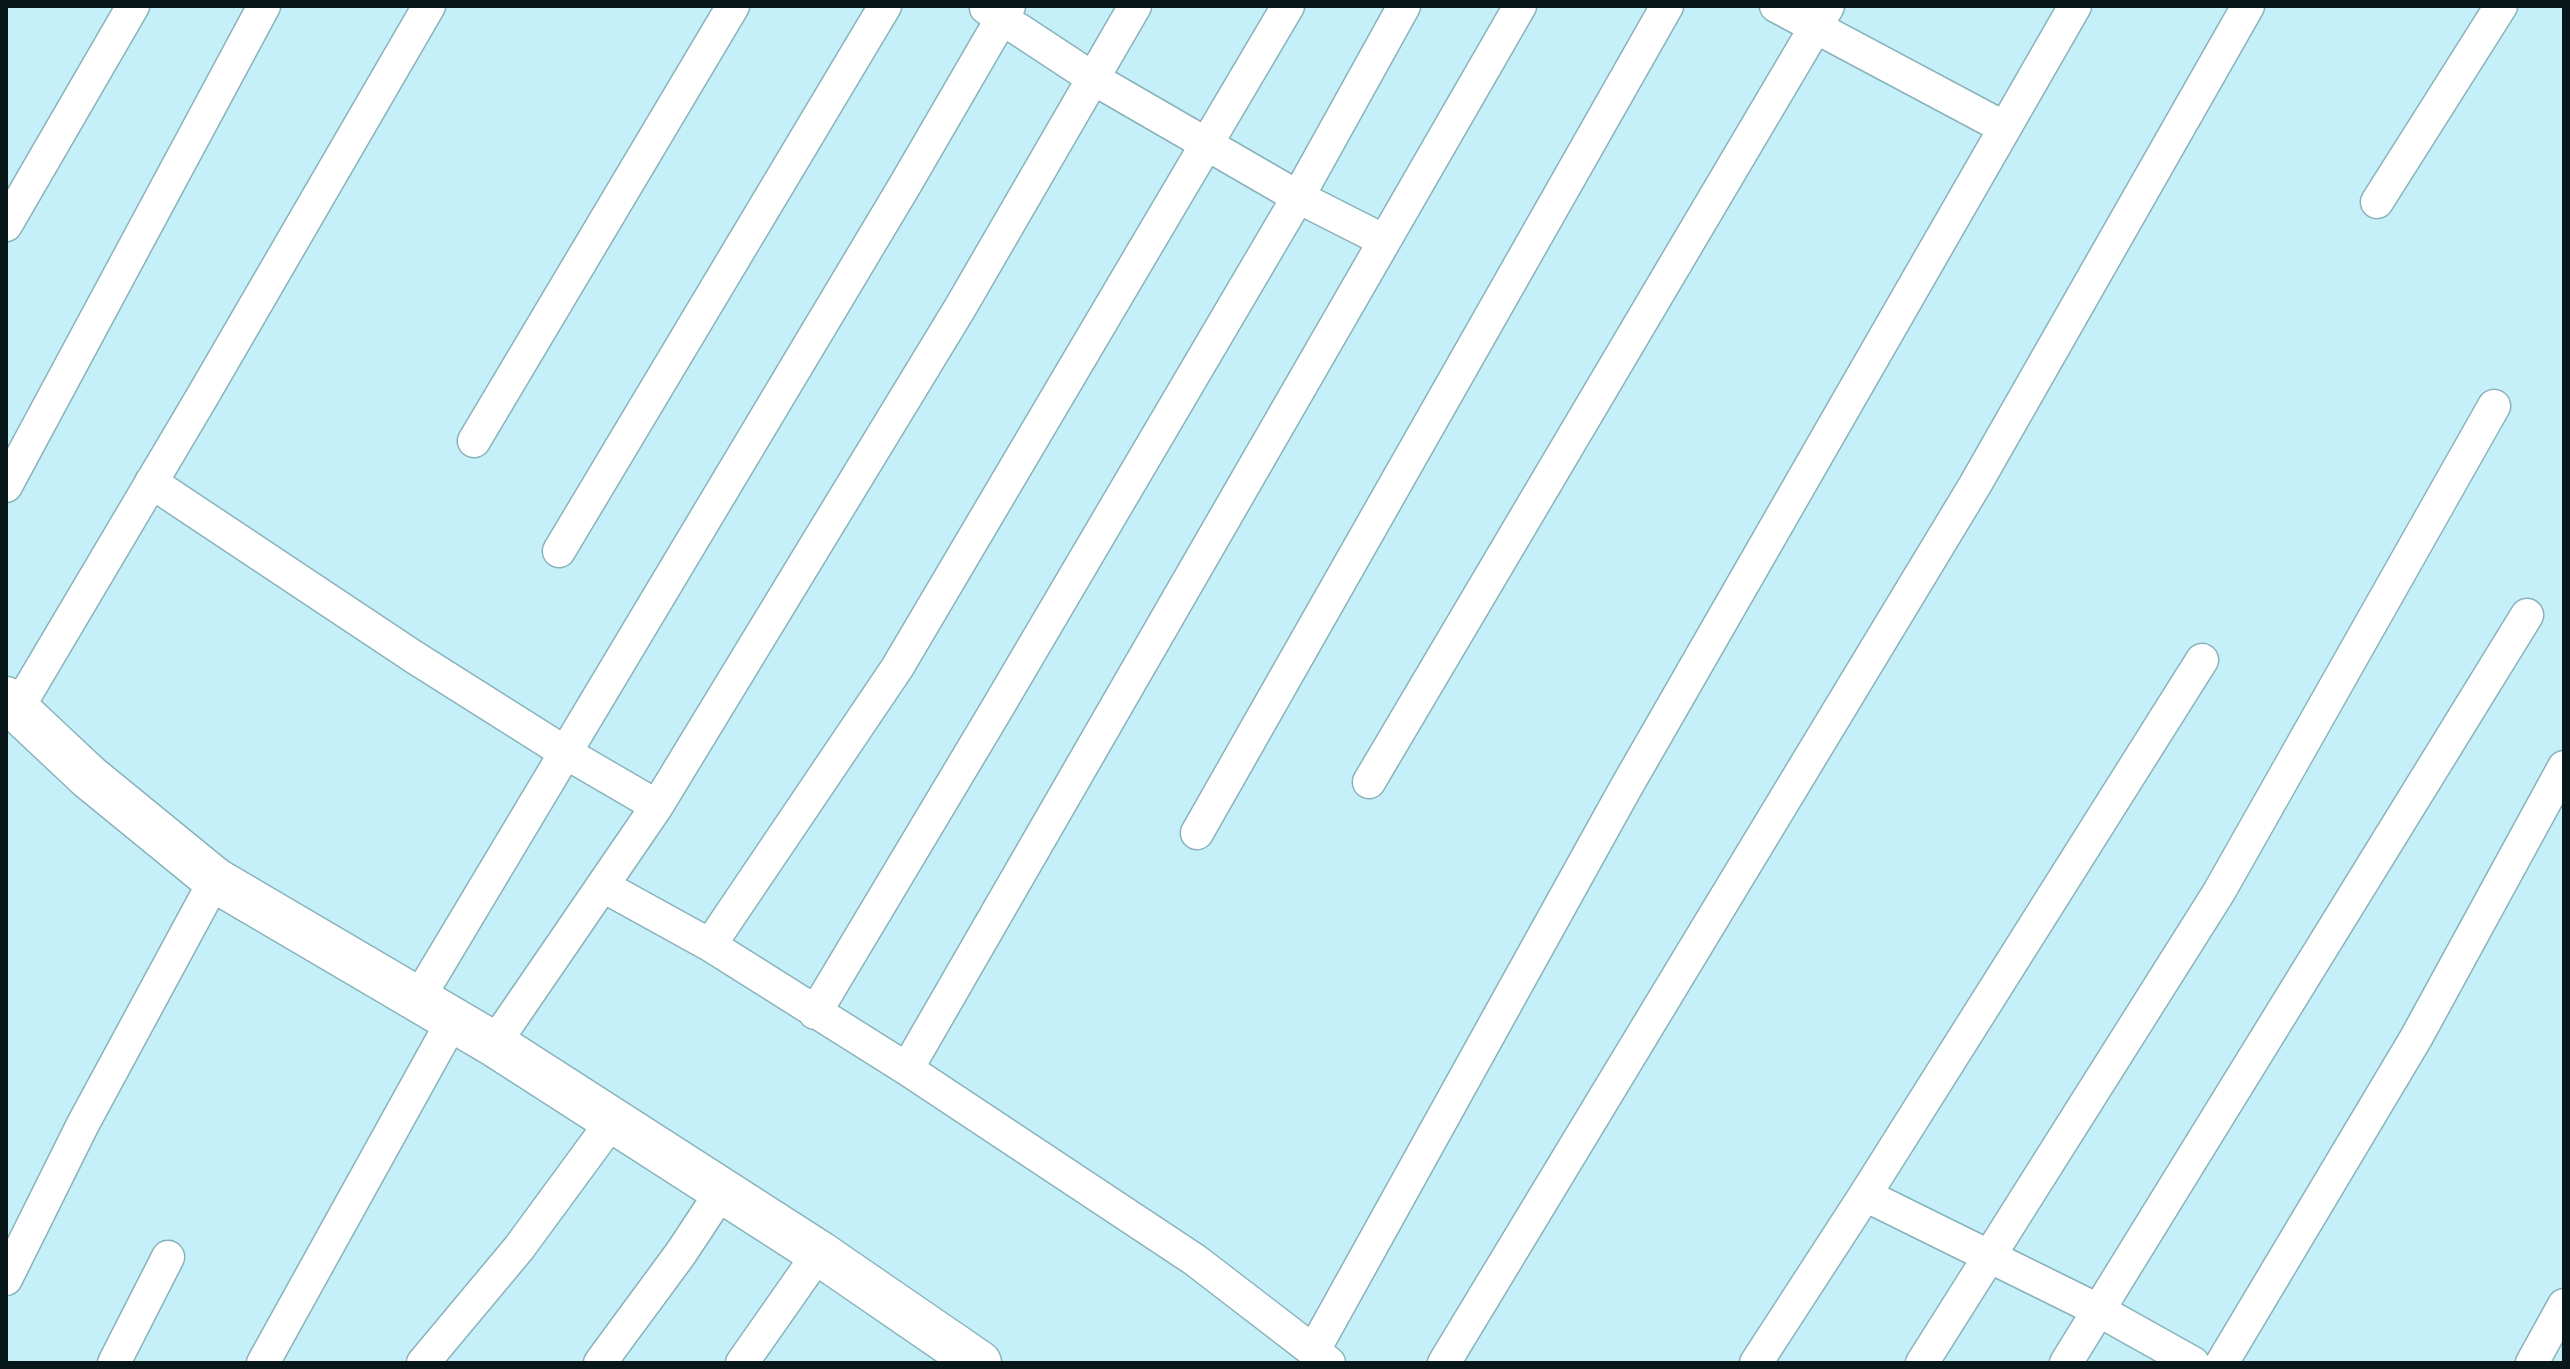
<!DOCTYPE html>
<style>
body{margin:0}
#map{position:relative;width:2570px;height:1369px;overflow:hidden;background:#c5f0f9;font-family:Overpass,sans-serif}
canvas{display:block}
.frame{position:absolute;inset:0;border:8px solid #061619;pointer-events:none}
</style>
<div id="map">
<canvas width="2570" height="1369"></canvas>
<div class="frame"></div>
</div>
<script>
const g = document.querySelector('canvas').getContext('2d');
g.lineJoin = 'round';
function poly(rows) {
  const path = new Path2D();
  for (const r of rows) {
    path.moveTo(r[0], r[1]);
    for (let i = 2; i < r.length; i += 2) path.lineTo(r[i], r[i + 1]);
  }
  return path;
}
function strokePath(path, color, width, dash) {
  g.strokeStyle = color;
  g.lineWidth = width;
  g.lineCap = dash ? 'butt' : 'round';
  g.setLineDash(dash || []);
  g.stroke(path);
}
const street = poly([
 [1776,6,2005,128],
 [986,8,1094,79,1298,197,1383,240],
 [2377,202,2501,6],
 [6,225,133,6],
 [474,441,733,6],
 [151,482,414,657,566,753,657,806],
 [6,486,264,6],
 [559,551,885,6],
 [16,711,202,397,429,6],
 [1369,782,1828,6],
 [1197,833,1667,6],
 [603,886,710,945,907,1069,1195,1260,1329,1363],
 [710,945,897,668,1288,6],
 [418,999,905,185,1009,6],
 [815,1013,995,712,1298,197,1404,6],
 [494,1044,657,806,960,308,1135,6],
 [907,1069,1520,6],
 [1865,1195,2100,1311,2193,1363],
 [6,1279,83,1124,215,880],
 [1314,1350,1624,791,2075,6],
 [114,1363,168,1257],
 [263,1363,453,1020],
 [423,1363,519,1248,613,1120],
 [600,1363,681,1253,722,1191],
 [742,1363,819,1253],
 [1444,1363,1975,485,2248,6],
 [1756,1363,1865,1195,2202,660],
 [1922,1363,2219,892,2494,406],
 [2066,1363,2527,615],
 [2222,1363,2416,1038,2564,767],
 [2532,1363,2564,1305]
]);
const secondary = poly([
 [6,699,89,777,215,880,494,1044,819,1253,979,1363]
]);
strokePath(street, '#89b2bb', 35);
strokePath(secondary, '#89b2bb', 47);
strokePath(street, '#fff', 32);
strokePath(secondary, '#fff', 44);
</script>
